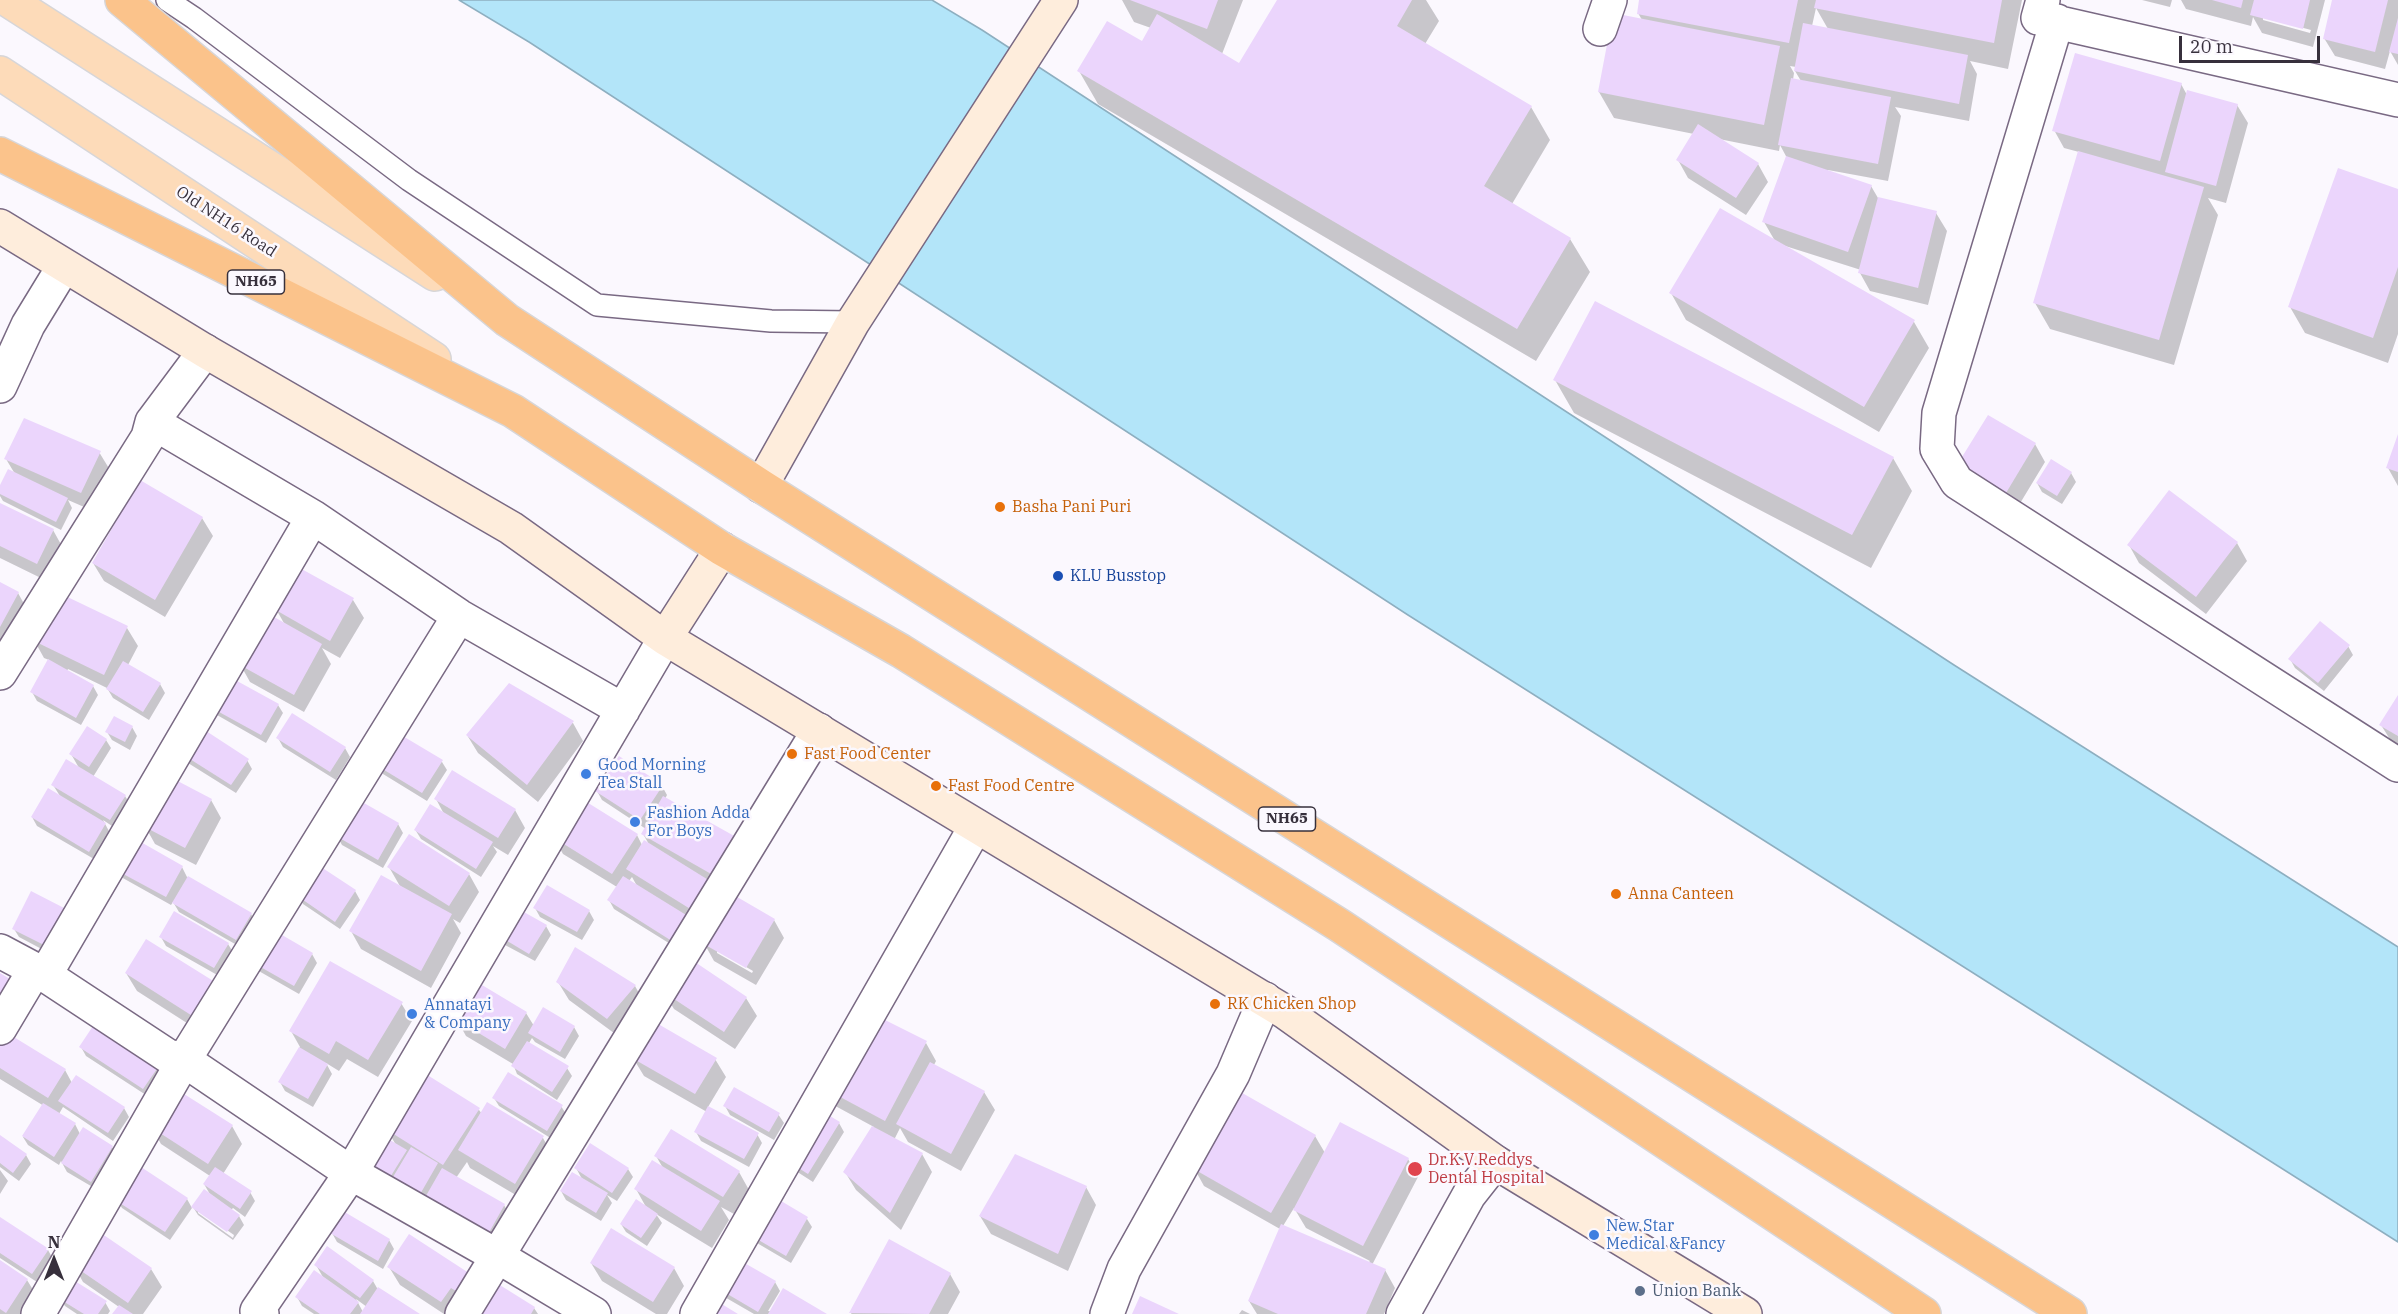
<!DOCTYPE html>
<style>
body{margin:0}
#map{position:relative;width:2398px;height:1314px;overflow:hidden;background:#fbf8fe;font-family:"IBM Plex Serif",serif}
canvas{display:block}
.north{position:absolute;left:24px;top:1230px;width:60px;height:60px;-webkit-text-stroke:4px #fbf8fe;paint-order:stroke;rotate:0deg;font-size:16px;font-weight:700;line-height:24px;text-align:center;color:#37303c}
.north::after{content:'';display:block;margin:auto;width:21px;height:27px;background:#37303c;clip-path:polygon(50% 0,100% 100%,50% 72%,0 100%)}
.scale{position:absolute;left:2179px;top:36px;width:141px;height:27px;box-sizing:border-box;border:3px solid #37303c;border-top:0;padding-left:8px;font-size:18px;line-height:21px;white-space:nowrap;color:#37303c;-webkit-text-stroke:4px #fbf8fe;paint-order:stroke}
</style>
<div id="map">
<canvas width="2398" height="1314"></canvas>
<div class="north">N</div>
<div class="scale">20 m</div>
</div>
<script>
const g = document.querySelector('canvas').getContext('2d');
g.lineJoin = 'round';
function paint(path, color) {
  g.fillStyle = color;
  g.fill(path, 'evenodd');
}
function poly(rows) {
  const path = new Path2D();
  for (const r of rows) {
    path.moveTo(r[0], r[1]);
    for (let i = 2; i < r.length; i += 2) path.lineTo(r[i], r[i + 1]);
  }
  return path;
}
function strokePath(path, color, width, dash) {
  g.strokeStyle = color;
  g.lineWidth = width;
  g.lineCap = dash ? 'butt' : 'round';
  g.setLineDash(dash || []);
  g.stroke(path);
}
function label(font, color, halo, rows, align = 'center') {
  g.font = font + ' "IBM Plex Serif",serif';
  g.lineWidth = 5;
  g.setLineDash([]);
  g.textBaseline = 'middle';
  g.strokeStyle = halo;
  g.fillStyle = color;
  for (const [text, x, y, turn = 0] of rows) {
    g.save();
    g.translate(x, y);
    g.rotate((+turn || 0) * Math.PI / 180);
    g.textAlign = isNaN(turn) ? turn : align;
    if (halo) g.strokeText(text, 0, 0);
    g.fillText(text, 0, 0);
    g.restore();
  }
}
const water = poly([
 [459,0,932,0,982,30,1954,665,2398,947,2398,1242,1408,615,529,42,459,0]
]);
paint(water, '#b3e5f9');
strokePath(water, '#8eafc0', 1.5);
paint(poly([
 [1122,0,1243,0,1222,54,1240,65,1279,0,1426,0,1439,21,1425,44,1531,107,1550,140,1512,204,1570,239,1590,272,1536,361,1098,104,1079,71,1142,43,1151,28,1134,22],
 [1641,0,2022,0,2008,69,1970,61,1977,74,1969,121,1895,107,1901,116,1888,181,1828,170,1827,172,1871,186,1878,198,1936,213,1947,231,1928,305,1870,291,1860,273,1861,270,1779,244,1914,322,1929,348,1879,432,1686,320,1671,293,1775,241,1764,222,1787,158,1780,145,1779,151,1719,139,1758,164,1768,182,1746,215,1688,178,1678,160,1694,134,1614,118,1599,92,1642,20,1638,13],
 [1816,8,1828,29,1812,26],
 [1790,66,1796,67,1795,71,1801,81,1793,80,1794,73],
 [2142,0,2172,0,2170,7],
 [2181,0,2325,0,2313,47,2262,33,2253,17,2251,26,2186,9],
 [2263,17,2311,30,2310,33,2263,20],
 [2334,0,2398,0,2398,65,2390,51,2385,69,2335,56,2324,38],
 [2181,84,2187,95,2237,105,2248,123,2226,203,2208,198,2218,215,2174,365,2050,329,2035,303,2079,152,2064,148,2054,130],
 [2398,191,2398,334,2388,363,2305,333,2290,307],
 [1555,380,1893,458,1912,491,1871,568,1574,413],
 [2398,437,2398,486,2388,468],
 [2035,444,2045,462,2016,510,1970,483],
 [99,452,110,470,91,510,68,500,72,508,61,530,3,501,0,496,0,488,15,474,6,459],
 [2071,473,2076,482,2062,504,2042,492,2037,483],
 [0,504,53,530,63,548,47,581,0,558],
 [202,518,213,536,165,617,104,581,93,563],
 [2237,543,2247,561,2206,614,2139,563,2129,545],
 [299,569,353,600,364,618,340,658,322,648,331,664,304,712,250,682,240,664,285,625,276,609],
 [0,584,18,593,28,611,0,646],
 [56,593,127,628,138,646,128,665,160,684,165,693,149,720,113,698,107,688,68,669,67,671,93,686,98,695,81,725,37,701,32,692,49,660,44,658,34,640],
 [2348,646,2353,655,2324,691,2295,668,2290,659],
 [2398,698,2398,752,2381,725],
 [278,705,283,713,266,743,217,715,212,707],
 [573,723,583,741,538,802,478,753,467,735],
 [132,727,137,736,130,750,112,740,107,732],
 [278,738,345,748,350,757,336,780,283,747],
 [106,740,111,748,93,777,125,796,130,804,115,828,103,820,110,833,94,859,37,826,32,817,60,796,53,785,79,768,71,754],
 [183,754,247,760,252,769,236,793,188,763],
 [442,762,447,770,427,801,383,774,378,765],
 [662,786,667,795,665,799,724,892,680,950,614,909,609,900,617,887,563,854,553,836,637,835,642,845,650,846,643,834,646,829,602,800,597,791],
 [632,877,637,886,629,881],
 [436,799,515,810,525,828,508,855,493,846,497,852,481,877,421,839,416,831,444,814],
 [211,800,221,818,196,865,155,844,145,826],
 [398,824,403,833,383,868,342,845,337,836],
 [182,867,187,877,251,914,256,923,242,948,179,912,173,902,171,905,121,877,116,869],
 [389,867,469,874,479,892,460,923,453,919,461,933,431,988,361,949,351,931,401,888],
 [355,891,360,900,340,929,303,904,298,895],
 [31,893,51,954,19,937,14,929],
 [535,908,589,911,594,920,582,940,540,917],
 [774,920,784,938,756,985,714,961,704,943],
 [717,950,753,971,752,973,717,953],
 [546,926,551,935,535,961,505,945,500,936],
 [270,930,312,954,317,963,299,994,257,970],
 [161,937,228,944,233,952,219,976,166,946],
 [147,941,204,1034,137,991,126,973],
 [558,982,635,986,645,1004,618,1036,569,1000],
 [663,991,746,998,757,1016,735,1049,674,1009],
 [401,1003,412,1021,378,1077,347,1059,339,1071,326,1063,332,1074,313,1107,285,1091,280,1082,300,1047,291,1031],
 [526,1013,534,1026,574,1027,579,1036,565,1059,535,1042,532,1038,529,1043,567,1068,572,1076,557,1100,517,1074,513,1064,466,1036,456,1018],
 [97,1023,165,1072,149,1097,86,1056,81,1047],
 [0,1039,65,1070,72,1083,124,1108,129,1117,113,1141,63,1107,59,1114,75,1124,80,1134,112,1147,117,1156,96,1189,67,1172,61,1161,59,1165,28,1145,23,1137,44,1106,0,1079],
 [926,1043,936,1061,934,1065,984,1092,995,1110,961,1171,908,1142,900,1128,894,1140,922,1154,932,1172,901,1230,856,1190,845,1172,874,1127,828,1102],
 [633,1058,715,1059,726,1077,708,1107,757,1134,762,1143,749,1167,701,1141,696,1132,707,1112,644,1076],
 [494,1098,561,1106,566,1114,552,1139,499,1106],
 [725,1106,778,1114,784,1123,774,1140,730,1115],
 [479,1110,482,1114,543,1138,553,1156,526,1201,470,1168,467,1162,456,1178,504,1205,514,1223,493,1262,363,1179,396,1145,386,1128],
 [839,1123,844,1132,813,1182,785,1164],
 [151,1126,232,1126,242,1144,223,1174,250,1192,255,1201,245,1217,233,1208,231,1210,239,1216,244,1225,233,1240,198,1215,193,1207,211,1196,204,1184,210,1176,161,1144],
 [198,1210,234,1235,233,1238,198,1213],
 [1315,1136,1325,1153,1408,1159,1418,1177,1372,1265,1385,1270,1395,1288,1384,1314,1257,1314,1249,1301,1280,1229,1204,1186,1194,1168],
 [1294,1208,1306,1228,1370,1261,1368,1263,1283,1226],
 [0,1137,26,1155,31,1164,19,1181,0,1167],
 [656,1156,739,1172,749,1190,734,1214,721,1207,729,1220,712,1248,656,1214,662,1223,647,1246,626,1232,621,1224,646,1207,636,1189,663,1168],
 [576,1168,628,1169,633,1177,617,1201,607,1195,612,1203,601,1221,566,1200,561,1191,582,1179],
 [0,1170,8,1181,0,1194],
 [1086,1187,1096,1205,1068,1271,991,1234,980,1216],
 [187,1199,192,1208,170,1240,122,1208,117,1200],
 [344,1213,389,1240,394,1249,383,1269,337,1242,332,1233],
 [0,1219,48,1250,53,1259,37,1282,0,1258],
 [807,1219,812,1227,791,1263,745,1236],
 [96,1231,151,1269,162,1287,143,1314,114,1314,119,1307,83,1282,73,1264],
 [889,1241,950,1274,960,1292,948,1314,851,1314],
 [0,1262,27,1280,38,1298,27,1314,0,1314],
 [591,1263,674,1268,684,1286,667,1314,656,1314,602,1281],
 [316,1265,373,1281,377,1288,417,1314,314,1314,302,1306,297,1297,324,1279],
 [356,1299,367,1307,363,1312],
 [389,1267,474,1278,534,1308,538,1314,444,1314,400,1285],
 [775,1282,780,1291,768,1311,824,1314,754,1314,709,1288],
 [60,1298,105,1302,110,1311,108,1314,77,1314,65,1306],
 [1242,1310,1250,1314,1239,1314]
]), '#0003');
paint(poly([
 [1130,0,1218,0,1207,29],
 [1277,0,1412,0,1397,26,1532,106,1484,186,1571,238,1517,329,1077,71,1107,21,1142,41,1157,14,1239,63],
 [1639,0,1798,0,1789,43,1637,14],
 [1816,0,2002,0,1994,43,1814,8],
 [2212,0,2243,0,2241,8],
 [2254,0,2310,0,2303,29,2250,15],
 [2332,0,2388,0,2375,52,2323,39],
 [1613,13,1780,46,1764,125,1598,92],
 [2398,18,2398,54,2389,52],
 [1803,23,1968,55,1959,104,1794,71],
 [2075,53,2182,83,2160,161,2052,131],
 [1791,78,1891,97,1878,164,1778,145],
 [2187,90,2238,104,2216,186,2165,172],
 [1698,124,1759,163,1736,198,1676,160],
 [2078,151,2204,187,2159,340,2033,303],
 [1786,156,1872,185,1848,252,1762,222],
 [2338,168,2398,189,2398,267,2373,338,2288,307],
 [1878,197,1937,211,1918,288,1858,273],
 [1720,208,1915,320,1864,407,1669,293],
 [1595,301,1894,457,1852,535,1553,380],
 [1988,415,2036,443,2006,493,1957,465],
 [24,418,101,451,81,493,4,459],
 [2398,434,2398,472,2386,468],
 [2051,459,2072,472,2057,496,2036,483],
 [8,469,68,498,56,522,0,494,0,485],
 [140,480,203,517,155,600,92,563],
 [2169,490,2238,542,2196,597,2127,545],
 [0,503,54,529,37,564,0,546],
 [298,567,354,598,330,641,274,609],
 [0,582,19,592,0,627],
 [55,591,128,626,104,675,32,640],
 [267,613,322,644,294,695,238,664],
 [2320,621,2350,645,2318,683,2288,659],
 [48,659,94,685,76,718,30,692],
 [123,661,161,683,143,712,106,689],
 [228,676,279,704,261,735,210,707],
 [509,683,574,721,527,785,466,735],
 [2398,695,2398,736,2379,725],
 [292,713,346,747,330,772,276,738],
 [114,716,133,726,125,742,105,732],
 [87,726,107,739,89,767,69,754],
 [200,727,249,759,231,785,182,754],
 [396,732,443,760,422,793,376,765],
 [619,756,663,785,640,820,595,791],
 [66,759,126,795,110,820,51,785],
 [452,770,516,809,498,838,434,799],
 [170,777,212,799,185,848,143,826],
 [48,788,106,823,89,852,31,817],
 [577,796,638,834,612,874,551,836],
 [663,796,736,837,713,875,641,834],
 [357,799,399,823,378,860,336,836],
 [430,804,493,842,476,869,414,830],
 [409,834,470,873,449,906,387,867],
 [132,837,183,866,166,897,114,869],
 [644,840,710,881,692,910,626,869],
 [318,865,356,890,335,922,296,895],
 [381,875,452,914,421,971,349,931],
 [188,876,252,913,236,940,172,903],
 [623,876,691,918,675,943,607,900],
 [547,885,590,910,577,932,533,908],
 [31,891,66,909,46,946,12,929],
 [732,894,775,919,746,968,702,943],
 [515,907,547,925,529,954,499,936],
 [174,911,229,943,214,968,159,937],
 [270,928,313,953,294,986,250,961],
 [146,939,215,982,194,1017,125,973],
 [575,947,636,985,607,1019,556,982],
 [686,956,747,997,724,1032,662,991],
 [330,961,403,1002,368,1060,336,1041,329,1054,289,1031],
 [0,973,10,979,0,994],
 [477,982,527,1012,505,1049,454,1018],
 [857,1006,927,1041,885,1121,816,1084],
 [543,1007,575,1026,560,1052,528,1033],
 [97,1020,161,1063,143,1089,79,1047],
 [653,1021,717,1058,695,1094,632,1058],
 [4,1031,66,1069,48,1098,0,1068,0,1036],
 [527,1041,569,1066,552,1092,511,1066],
 [299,1047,328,1064,308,1099,278,1082],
 [930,1062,985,1091,951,1154,896,1124],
 [421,1071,480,1108,443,1165,384,1128],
 [508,1072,563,1105,547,1131,492,1098],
 [76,1075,125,1107,108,1133,58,1101],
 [173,1087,233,1125,208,1164,149,1126],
 [734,1087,780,1113,769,1132,723,1106],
 [1237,1090,1316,1135,1271,1213,1192,1168],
 [487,1102,544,1136,515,1184,458,1150],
 [43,1103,76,1123,54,1157,22,1136],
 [810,1104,840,1122,808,1174,778,1155],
 [708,1106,759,1133,744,1159,694,1132],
 [1340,1122,1409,1158,1363,1246,1293,1210],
 [872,1126,923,1153,890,1213,843,1172],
 [83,1127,113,1146,91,1182,61,1163],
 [671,1129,740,1171,723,1197,654,1156],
 [378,1133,407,1150,384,1187,356,1170],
 [0,1135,27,1154,13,1173,0,1163],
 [590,1143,629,1168,612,1193,574,1168],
 [411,1147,438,1163,415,1203,387,1187],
 [1015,1154,1087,1186,1058,1254,979,1216],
 [652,1160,720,1201,701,1231,634,1189],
 [138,1165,188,1198,165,1232,115,1200],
 [215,1167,252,1191,240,1209,203,1184],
 [442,1168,505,1204,482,1245,419,1208],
 [572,1172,608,1193,596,1213,560,1191],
 [204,1189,240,1215,227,1232,191,1207],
 [761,1189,808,1217,786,1256,738,1228],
 [636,1199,658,1214,641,1238,620,1224],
 [343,1211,390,1239,378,1261,330,1233],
 [0,1217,49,1249,32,1274,0,1253],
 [1281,1224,1386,1269,1366,1314,1278,1314,1248,1301],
 [611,1228,675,1267,653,1302,590,1263],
 [95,1229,152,1268,128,1303,71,1264],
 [409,1234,475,1277,463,1295,451,1288,441,1302,387,1267],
 [889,1239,951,1273,929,1314,849,1313],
 [327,1246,374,1280,360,1298,314,1265],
 [720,1249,776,1281,758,1312,702,1279],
 [0,1260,28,1279,6,1313,0,1309],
 [314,1270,359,1302,350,1314,320,1314,295,1297],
 [487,1277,535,1307,531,1314,464,1314],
 [70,1278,107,1301,98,1314,84,1314,58,1298],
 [378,1287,420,1314,360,1314],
 [783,1288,827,1314,768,1314],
 [707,1295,738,1314,696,1314],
 [1140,1296,1179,1314,1132,1314],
 [119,1305,133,1314,112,1314]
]), '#ebd5fc');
const lane = poly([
 [167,0,194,18,409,180,597,305,771,321,853,322]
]);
const street = poly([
 [2043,0,2038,18,2398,100],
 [2057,21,1939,413,1937,449,1957,482,2398,765],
 [1600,29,1610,0],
 [0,386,28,325,64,266],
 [152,422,313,517,459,616,623,710],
 [0,673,148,437,152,422,205,351],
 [0,951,45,975,168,1056,184,1060,351,1173,497,1256,594,1314],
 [45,975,313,517],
 [0,1028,34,971],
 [38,1314,184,1060,459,616],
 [262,1314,257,1311,351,1173,665,638],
 [462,1314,819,730],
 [697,1314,976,826],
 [1107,1314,1124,1269,1233,1074,1265,999],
 [1403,1314,1469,1195,1495,1162]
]);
const secondary = poly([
 [0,226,205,351,511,528,665,638,1285,1012,1495,1162,1745,1314],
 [761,486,853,322,1061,0],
 [665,638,722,549]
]);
const primary = poly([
 [8,0,435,274],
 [0,73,434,359]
]);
const highway = poly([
 [122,0,507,320,761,486,2070,1314],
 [0,154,513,411,722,549,901,651,1339,925,1924,1314]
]);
strokePath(lane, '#796983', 24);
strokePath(street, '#796983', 36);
strokePath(secondary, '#796983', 36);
strokePath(primary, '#d7d6d8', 36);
strokePath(highway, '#d7d6d8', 36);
strokePath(lane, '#fff', 21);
strokePath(street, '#fff', 33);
strokePath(secondary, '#feeddc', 33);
strokePath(primary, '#fddbb9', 33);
strokePath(highway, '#fbc38b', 33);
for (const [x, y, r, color] of [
 [1000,507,6,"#e8710a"],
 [1058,576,6,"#1a4fb4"],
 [792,754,6,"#e8710a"],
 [586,774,6,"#3f7fe0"],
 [936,786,6,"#e8710a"],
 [635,822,6,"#3f7fe0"],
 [1616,894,6,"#e8710a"],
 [1215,1004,6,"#e8710a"],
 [412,1014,6,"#3f7fe0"],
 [1415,1169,8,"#e0444e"],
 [1594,1235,6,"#3f7fe0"],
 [1640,1291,6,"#5c6f8a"]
]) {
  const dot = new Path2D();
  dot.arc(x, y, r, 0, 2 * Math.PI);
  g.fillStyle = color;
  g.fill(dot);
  strokePath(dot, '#fbf8fe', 2);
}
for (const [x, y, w] of [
 [256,282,57],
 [1287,819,57]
]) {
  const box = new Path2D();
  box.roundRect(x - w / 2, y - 12, w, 24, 4.5);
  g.fillStyle = '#fbf8fe';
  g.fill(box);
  strokePath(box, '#37303c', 1.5);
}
label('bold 15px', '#37303c', null, [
 ["NH65",256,282],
 ["NH65",1287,819]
]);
label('16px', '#37303c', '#fbf8fe', [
 ["Old NH16 Road",226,222,33]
]);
label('16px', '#c56008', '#fbf8fe', [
 ["Basha Pani Puri",1012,507],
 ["Fast Food Center",804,754],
 ["Fast Food Centre",948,786],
 ["Anna Canteen",1628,894],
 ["RK Chicken Shop",1227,1004]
], 'left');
label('16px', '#164399', '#fbf8fe', [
 ["KLU Busstop",1070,576]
], 'left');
label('16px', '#366cbe', '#fbf8fe', [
 ["Good Morning",598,765],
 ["Tea Stall",598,783],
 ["Fashion Adda",647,813],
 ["For Boys",647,831],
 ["Annatayi",424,1005],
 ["& Company",424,1023],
 ["New Star",1606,1226],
 ["Medical &Fancy",1606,1244]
], 'left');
label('16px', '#be3a42', '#fbf8fe', [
 ["Dr.K.V.Reddys",1428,1160],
 ["Dental Hospital",1428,1178]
], 'left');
label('16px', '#4e5e75', '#fbf8fe', [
 ["Union Bank",1652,1291]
], 'left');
</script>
